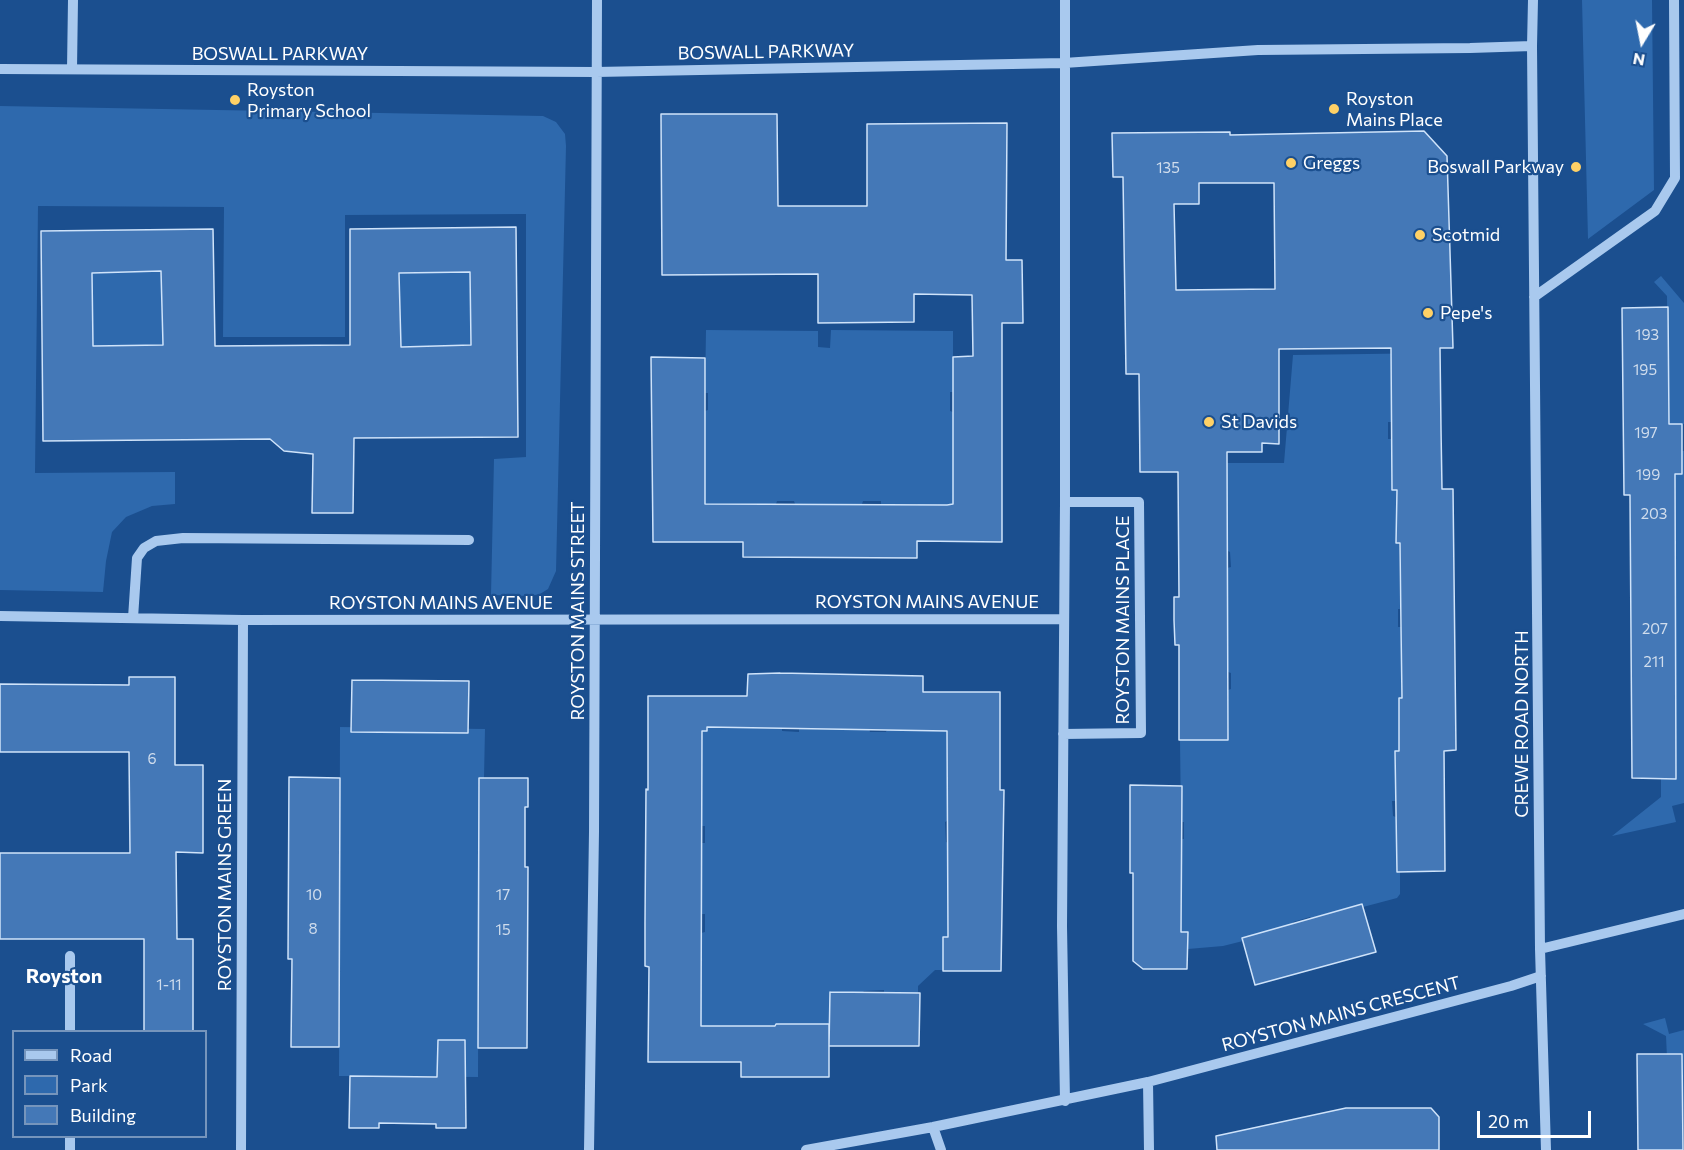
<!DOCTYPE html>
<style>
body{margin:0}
#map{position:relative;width:1684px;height:1150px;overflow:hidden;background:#1b4f8f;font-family:Commissioner,sans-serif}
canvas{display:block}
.legend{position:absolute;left:12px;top:1030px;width:195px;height:108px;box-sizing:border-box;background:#1b4f8f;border:2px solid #7695bc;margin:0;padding:8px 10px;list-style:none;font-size:18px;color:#fff}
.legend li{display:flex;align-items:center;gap:12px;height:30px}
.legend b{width:30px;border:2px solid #7695bc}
.north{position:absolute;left:1612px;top:12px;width:60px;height:60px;-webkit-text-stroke:4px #1b4f8f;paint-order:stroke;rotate:190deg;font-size:16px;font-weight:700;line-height:24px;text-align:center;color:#fff}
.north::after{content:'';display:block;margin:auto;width:21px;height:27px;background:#fff;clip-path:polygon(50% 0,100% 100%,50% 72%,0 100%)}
.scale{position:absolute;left:1477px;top:1111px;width:114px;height:27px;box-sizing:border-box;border:3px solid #fff;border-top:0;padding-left:8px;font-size:18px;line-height:21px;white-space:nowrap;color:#fff;-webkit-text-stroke:4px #1b4f8f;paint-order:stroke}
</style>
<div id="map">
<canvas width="1684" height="1150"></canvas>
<ul class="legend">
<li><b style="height:8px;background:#a9c9ee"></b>Road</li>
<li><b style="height:16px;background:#2e69ad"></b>Park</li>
<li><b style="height:16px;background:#4478b7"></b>Building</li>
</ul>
<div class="north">N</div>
<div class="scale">20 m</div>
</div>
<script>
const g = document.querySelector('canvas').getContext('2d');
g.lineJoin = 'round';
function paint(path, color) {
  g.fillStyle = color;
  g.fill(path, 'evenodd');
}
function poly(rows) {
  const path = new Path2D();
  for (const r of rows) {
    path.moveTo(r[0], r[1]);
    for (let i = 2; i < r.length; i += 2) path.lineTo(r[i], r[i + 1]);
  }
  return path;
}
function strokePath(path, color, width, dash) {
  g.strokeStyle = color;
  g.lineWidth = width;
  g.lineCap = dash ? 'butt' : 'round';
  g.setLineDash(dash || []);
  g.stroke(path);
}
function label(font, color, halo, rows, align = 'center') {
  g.font = font + ' Commissioner,sans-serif';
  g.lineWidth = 4.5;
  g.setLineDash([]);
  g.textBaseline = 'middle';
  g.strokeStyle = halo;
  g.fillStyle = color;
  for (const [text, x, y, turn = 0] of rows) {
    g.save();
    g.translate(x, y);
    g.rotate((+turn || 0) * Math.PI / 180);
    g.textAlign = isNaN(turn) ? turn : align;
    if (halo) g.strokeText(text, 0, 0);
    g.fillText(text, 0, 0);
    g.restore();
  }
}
paint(poly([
 [1582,0,1652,0,1654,190,1588,239],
 [0,106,543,116,556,122,565,134,566,146,556,571,548,589,540,594,530,596,491,595,494,459,526,457,526,214,345,215,345,337,223,337,224,207,38,206,35,473,175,472,175,504,152,506,126,517,112,532,106,561,103,592,0,590],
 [161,271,163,345,93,346,92,273],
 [470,272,471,345,401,347,399,273],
 [1661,276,1684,303,1684,424,1668,424,1667,296,1654,282],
 [706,330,818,331,818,347,830,348,831,330,953,331,953,392,950,392,950,411,953,412,953,498,958,504,947,504,947,540,917,504,881,504,881,501,863,501,862,504,795,504,794,501,777,501,776,504,743,504,743,540,698,505,705,499,705,411,708,410,708,393,705,393],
 [1440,353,1441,369,1391,369,1392,422,1388,422,1388,439,1392,439,1399,490,1400,609,1398,609,1398,627,1401,627,1402,698,1399,698,1402,751,1395,751,1396,801,1392,801,1393,816,1396,817,1397,871,1400,872,1400,894,1397,898,1363,907,1362,904,1311,918,1310,917,1293,922,1294,924,1242,938,1243,941,1223,946,1188,949,1188,933,1177,932,1181,926,1182,839,1184,839,1184,822,1181,822,1180,740,1228,740,1228,690,1231,689,1231,673,1228,672,1227,568,1231,567,1230,552,1228,551,1227,501,1180,463,1284,463,1293,355],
 [1682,451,1684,451,1684,803,1672,806,1676,822,1612,836,1661,797,1661,774,1676,625,1675,519,1668,474,1682,474],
 [707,698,782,728,782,731,799,732,799,728,869,729,870,732,886,732,887,729,953,728,947,734,947,821,945,822,946,842,948,843,948,931,954,937,943,937,943,970,935,970,918,986,918,993,884,993,884,990,864,991,829,1027,795,1027,795,1024,776,1024,775,1026,695,1027,701,1020,701,933,705,932,705,914,701,914,702,843,705,843,705,826,702,826,702,738,697,737,697,730,707,730],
 [340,727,485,729,484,778,479,778,478,1077,339,1076],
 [1665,1018,1669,1034,1684,1030,1684,1150,1682,1059,1667,1058,1666,1036,1643,1024]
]), '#2e69ad');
const building = poly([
 [661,114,777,114,778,206,867,206,867,124,1007,123,1006,260,1022,260,1023,323,1002,323,1002,542,917,541,917,558,743,557,743,542,653,542,651,357,705,358,705,504,947,505,953,504,953,357,973,356,972,295,914,294,914,322,818,323,818,274,662,275,661,114],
 [1424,131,1447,156,1453,348,1440,348,1441,429,1442,489,1453,489,1456,750,1444,751,1445,871,1397,872,1395,751,1399,751,1399,698,1402,698,1401,627,1400,543,1396,543,1397,490,1392,490,1391,348,1279,349,1279,444,1262,443,1262,452,1227,452,1228,740,1179,740,1179,645,1175,645,1174,620,1174,597,1179,597,1178,472,1140,472,1139,374,1126,374,1123,177,1113,177,1112,133,1230,132,1230,135,1424,131],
 [1199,183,1274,183,1275,289,1176,290,1174,204,1199,204,1199,183],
 [516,227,518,437,354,438,353,513,312,513,313,454,284,451,270,439,43,441,41,231,213,229,215,346,350,345,350,229,516,227],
 [161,271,163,345,93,346,92,273,161,271],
 [470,272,471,345,401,347,399,273,470,272],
 [1668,307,1669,424,1682,424,1682,474,1675,474,1676,779,1632,778,1630,495,1624,495,1622,308,1668,307],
 [780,673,923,676,923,692,1000,692,1000,790,1004,790,1001,971,943,971,943,937,948,937,947,731,707,727,707,731,702,731,701,1026,775,1026,776,1024,829,1024,829,1077,741,1077,741,1062,648,1062,649,967,645,966,645,923,646,789,648,790,648,696,747,696,748,674,780,673],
 [129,677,175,677,175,765,203,765,203,853,176,852,177,939,193,939,193,1032,144,1032,144,939,0,939,0,853,130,853,129,752,0,752,0,684,129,685,129,677],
 [352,680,469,681,468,733,351,732,352,680],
 [289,777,340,778,339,1047,291,1047,292,959,288,959,289,777],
 [479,778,528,778,528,807,525,807,525,867,528,867,527,1048,478,1048,479,778],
 [1130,785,1182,786,1181,932,1188,932,1187,969,1143,969,1133,961,1133,873,1130,873,1130,785],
 [1362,904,1376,952,1255,985,1242,938,1362,904],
 [830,992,920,993,919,1046,829,1046,830,992],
 [438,1040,465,1040,466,1128,436,1128,436,1124,379,1123,379,1128,349,1128,350,1076,437,1077,438,1040],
 [1637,1054,1682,1054,1683,1150,1638,1150,1637,1054],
 [1346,1108,1431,1108,1439,1117,1439,1150,1217,1150,1216,1136,1346,1108]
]);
paint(building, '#4478b7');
strokePath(building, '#cfe3fa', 1.5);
strokePath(poly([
 [1533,0,1532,46,1540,949,1546,1150],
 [0,69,596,72,1064,63,1258,50,1470,48,1532,46],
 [72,69,73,0],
 [1534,297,1655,211,1675,178,1674,0],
 [0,616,243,620,1063,619],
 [133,618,137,558,144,548,156,541,183,538,469,540],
 [1063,734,1141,733,1139,502,1065,502],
 [1540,949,1684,914],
 [70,956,70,1032],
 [1148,1082,1149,1150],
 [1065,1101,1062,926,1065,502,1065,0],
 [933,1127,941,1150],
 [70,1136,70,1150],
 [241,1150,243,620],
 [589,1150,594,832,597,0],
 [806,1150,933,1127,1148,1082,1511,986,1541,976]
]), '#a9c9ee', 10);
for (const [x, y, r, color] of [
 [235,100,6,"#ffd166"],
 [1334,109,6,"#ffd166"],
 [1291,163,6,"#ffd166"],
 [1576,167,6,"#ffd166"],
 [1420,235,6,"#ffd166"],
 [1428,313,6,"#ffd166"],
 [1209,422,6,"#ffd166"]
]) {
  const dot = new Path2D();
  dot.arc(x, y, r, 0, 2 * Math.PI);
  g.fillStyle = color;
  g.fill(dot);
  strokePath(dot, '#1b4f8f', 2);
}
label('15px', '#d0dded', null, [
 ["135",1168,168],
 ["193",1647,335],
 ["195",1645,370],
 ["197",1646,433],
 ["199",1648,475],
 ["203",1654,514],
 ["207",1655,629],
 ["211",1654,662],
 ["6",152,759],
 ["10",314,895],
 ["17",503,895],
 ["8",313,929],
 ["15",503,930],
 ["1-11",169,985]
]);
label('18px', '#fff', '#1b4f8f', [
 ["BOSWALL PARKWAY",766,52,-1],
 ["BOSWALL PARKWAY",280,54],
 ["ROYSTON MAINS AVENUE",927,602],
 ["ROYSTON MAINS AVENUE",441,603],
 ["ROYSTON MAINS STREET",578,611,-90],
 ["ROYSTON MAINS PLACE",1123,620,-90],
 ["CREWE ROAD NORTH",1522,724,-90],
 ["ROYSTON MAINS GREEN",225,885,-90],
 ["ROYSTON MAINS CRESCENT",1341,1014,-15]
]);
label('18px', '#fff', '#1b4f8f', [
 ["Royston",247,90],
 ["Primary School",247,111],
 ["Royston",1346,99],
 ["Mains Place",1346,120],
 ["Greggs",1303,163],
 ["Boswall Parkway",1564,167,"right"],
 ["Scotmid",1432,235],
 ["Pepe's",1440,313],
 ["St Davids",1221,422]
], 'left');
label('bold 20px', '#fff', '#1b4f8f', [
 ["Royston",64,976]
]);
</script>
